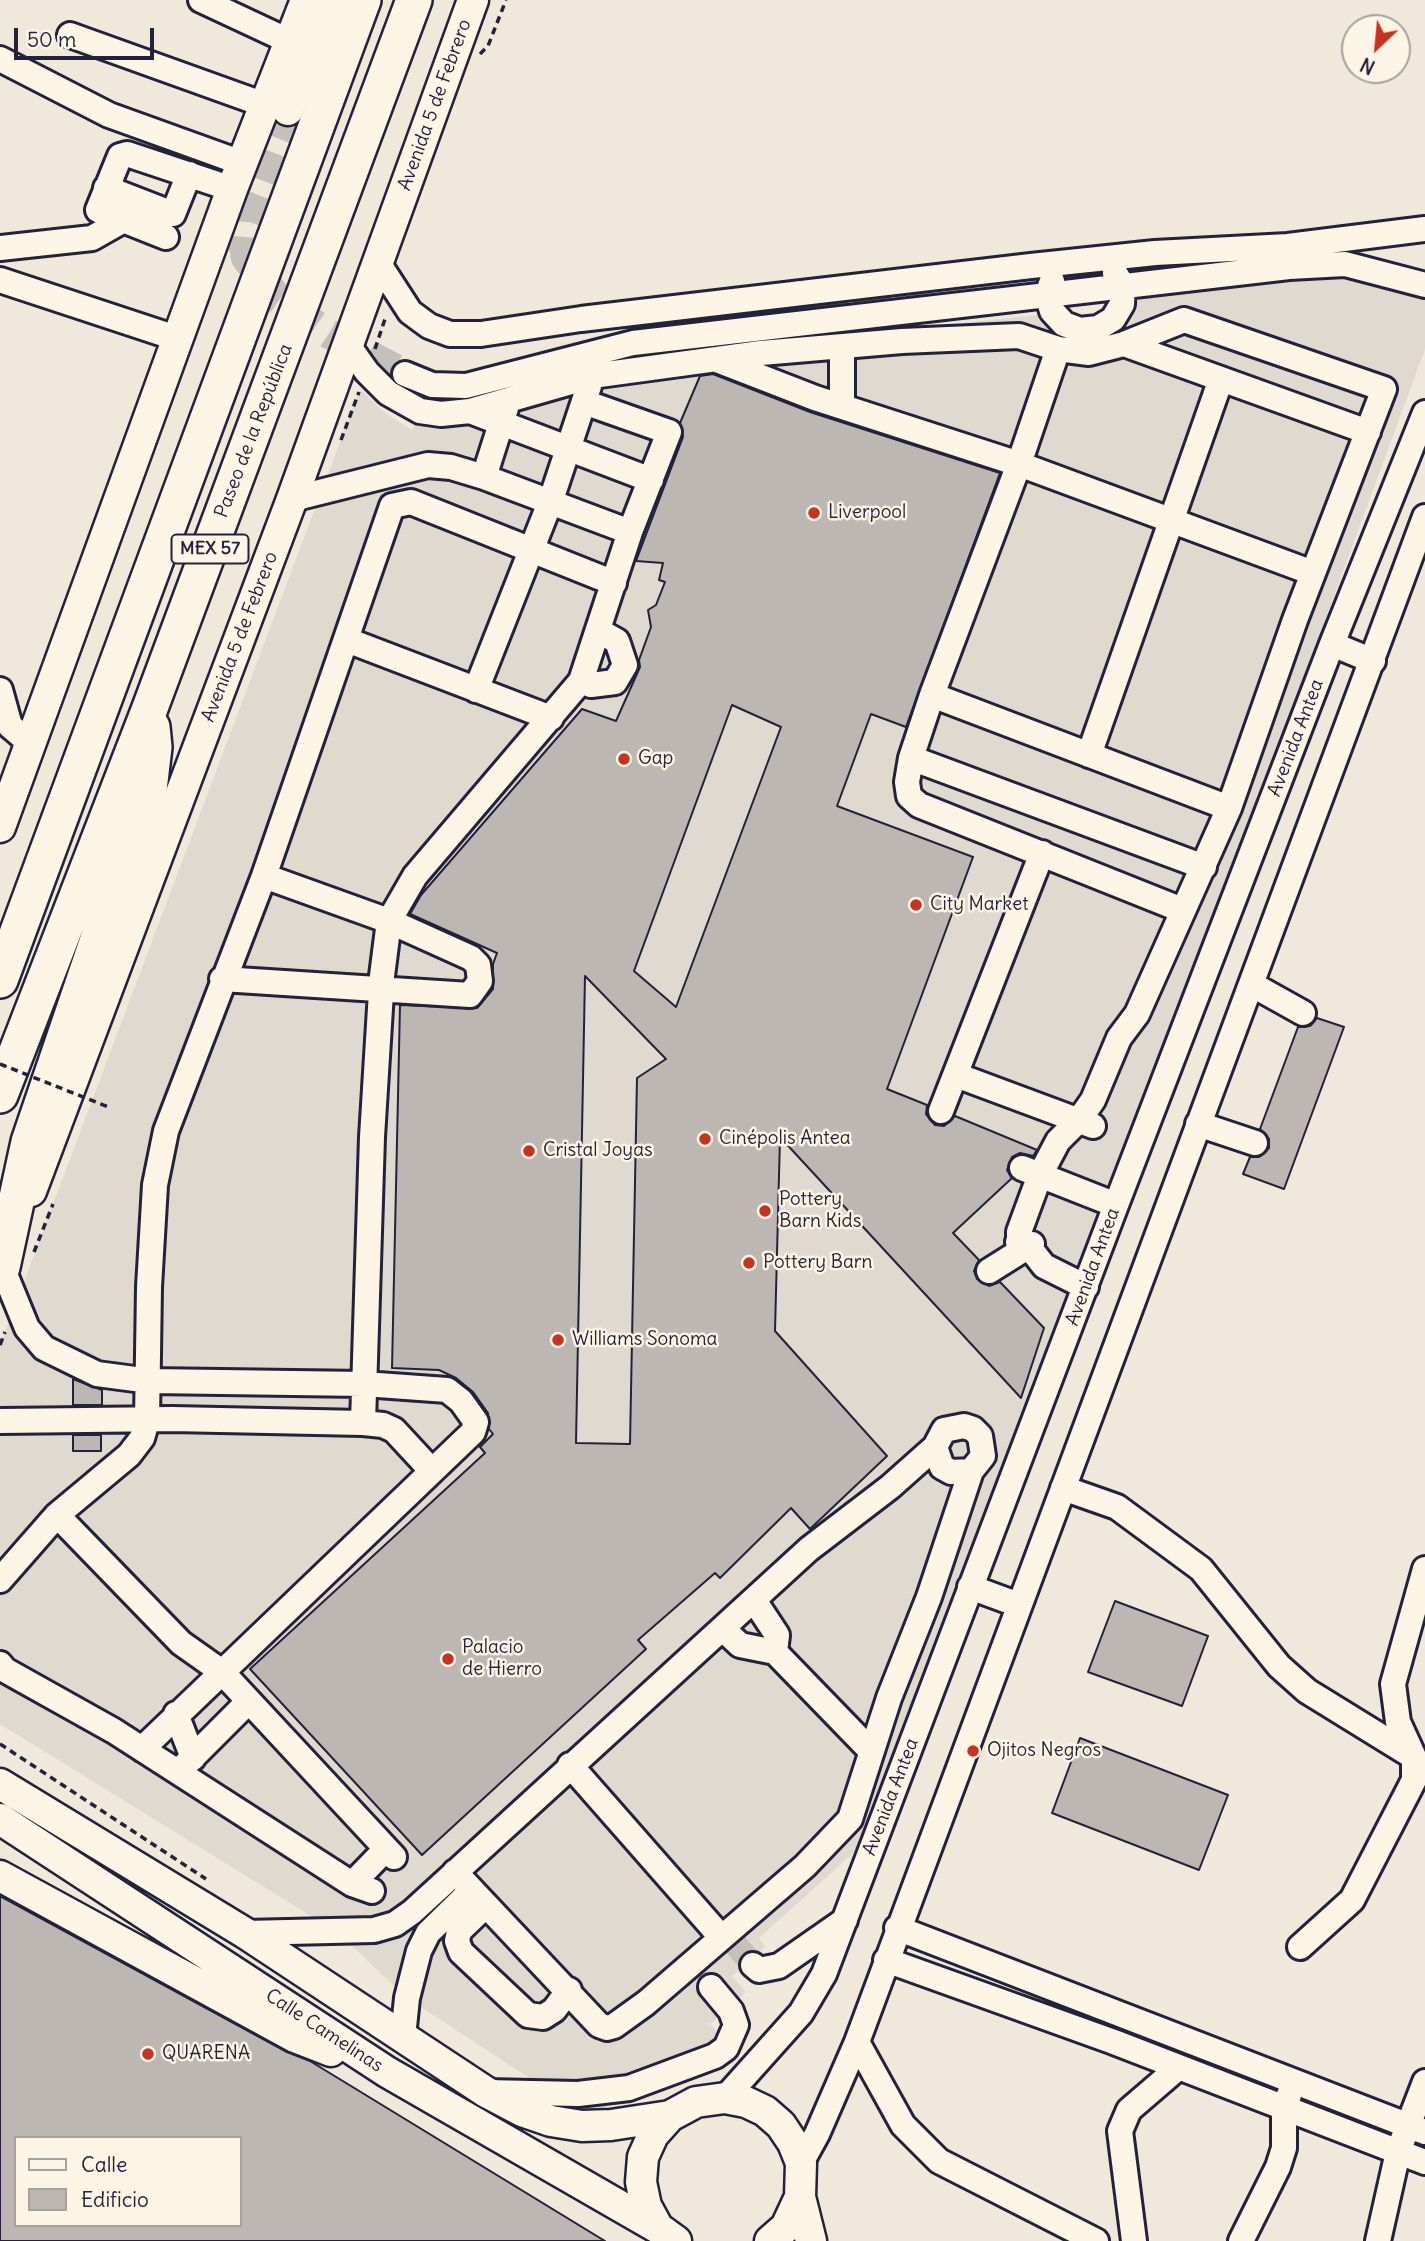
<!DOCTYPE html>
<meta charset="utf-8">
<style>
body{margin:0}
#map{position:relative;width:1425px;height:2241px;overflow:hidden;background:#efe8db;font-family:Delius,sans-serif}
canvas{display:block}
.legend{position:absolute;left:14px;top:2136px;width:228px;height:91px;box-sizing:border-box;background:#fcf5e5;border:2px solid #a5a1a1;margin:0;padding:9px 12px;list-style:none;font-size:21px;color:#22223b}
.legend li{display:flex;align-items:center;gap:14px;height:35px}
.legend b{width:35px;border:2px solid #a5a1a1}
.north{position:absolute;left:1341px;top:14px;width:70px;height:70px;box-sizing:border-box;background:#fcf5e5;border:2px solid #a5a1a1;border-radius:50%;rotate:206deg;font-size:19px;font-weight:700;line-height:28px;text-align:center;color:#22223b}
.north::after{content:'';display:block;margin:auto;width:24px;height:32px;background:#c8321e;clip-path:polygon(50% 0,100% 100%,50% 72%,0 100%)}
.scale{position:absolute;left:14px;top:28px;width:140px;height:32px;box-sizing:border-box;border:4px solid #22223b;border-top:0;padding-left:9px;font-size:21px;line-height:24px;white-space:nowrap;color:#22223b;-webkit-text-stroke:5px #fcf5e5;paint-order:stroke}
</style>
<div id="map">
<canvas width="1425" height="2241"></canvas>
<ul class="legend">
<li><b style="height:9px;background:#fcf5e5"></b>Calle</li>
<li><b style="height:19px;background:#bcb7b3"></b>Edificio</li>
</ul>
<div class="north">N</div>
<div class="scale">50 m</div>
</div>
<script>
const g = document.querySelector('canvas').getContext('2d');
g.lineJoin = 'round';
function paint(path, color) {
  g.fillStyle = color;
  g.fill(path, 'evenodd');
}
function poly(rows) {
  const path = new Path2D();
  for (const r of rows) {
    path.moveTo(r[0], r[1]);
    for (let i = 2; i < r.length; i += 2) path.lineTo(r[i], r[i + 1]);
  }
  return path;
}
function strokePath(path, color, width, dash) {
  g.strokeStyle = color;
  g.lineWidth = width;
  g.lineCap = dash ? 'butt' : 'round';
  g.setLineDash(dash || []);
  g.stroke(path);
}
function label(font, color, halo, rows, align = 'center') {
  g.font = font + ' Delius,sans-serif';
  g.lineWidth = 5;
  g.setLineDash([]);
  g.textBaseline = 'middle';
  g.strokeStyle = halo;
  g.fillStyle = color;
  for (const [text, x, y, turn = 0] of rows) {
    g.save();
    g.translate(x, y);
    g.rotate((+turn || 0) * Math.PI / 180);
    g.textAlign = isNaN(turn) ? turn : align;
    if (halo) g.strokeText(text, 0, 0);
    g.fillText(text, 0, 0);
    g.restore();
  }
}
paint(poly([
 [1351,270,1425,297,1425,349,1227,886,862,1845,759,1938,765,1947,732,1976,746,1992,710,2024,721,2038,647,2075,622,2081,537,2083,407,1998,337,1932,0,1724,0,1345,360,389,385,413,412,430,426,396,443,402,588,362,1047,314,1113,333,1127,324,1144,289]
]), '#e0d9cf');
const building = poly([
 [713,374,810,412,1000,473,906,727,871,714,837,806,973,857,887,1089,927,1105,926,1114,935,1125,944,1126,955,1116,1037,1150,1033,1156,1020,1153,1012,1157,1007,1170,1012,1178,953,1233,979,1260,974,1271,977,1279,989,1286,1000,1282,1044,1328,1021,1398,780,1137,775,1331,887,1456,810,1529,791,1508,720,1578,715,1573,638,1640,646,1649,422,1855,250,1669,485,1453,480,1447,493,1434,489,1429,488,1413,473,1392,456,1378,439,1370,392,1368,400,1005,477,1008,493,989,493,964,497,953,410,914,421,895,582,709,616,721,640,667,639,660,651,627,648,610,656,605,665,582,659,580,663,563,636,561,683,437,680,423,700,376,713,374],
 [732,705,781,727,676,1007,634,971,732,705],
 [585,976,666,1059,637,1078,630,1444,576,1443,585,976],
 [1317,1018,1344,1027,1284,1189,1243,1174,1250,1157,1259,1157,1269,1148,1269,1139,1260,1129,1298,1027,1310,1026,1317,1018],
 [73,1379,102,1390,102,1405,73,1405,73,1379],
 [73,1435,101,1435,101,1451,73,1451,73,1435],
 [1115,1601,1208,1636,1182,1706,1088,1672,1115,1601],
 [1080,1738,1228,1795,1199,1870,1052,1813,1080,1738],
 [0,1896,287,2052,310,2061,605,2241,0,2241,0,1896],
 [16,2138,240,2138,240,2225,16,2225,16,2138]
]);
paint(building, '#bcb7b3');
strokePath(building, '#22223b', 2);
strokePath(poly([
 [735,1944,753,1965]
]), '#c6c0bb', 24, [24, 12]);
strokePath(poly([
 [288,110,245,220,243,242,246,258,278,299,329,334,405,374]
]), '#c6c0bb', 30, [30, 15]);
const minor = poly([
 [201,0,291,42],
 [70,35,265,105],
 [0,59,109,115,242,163],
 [106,188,173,214,189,174],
 [166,237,98,210,120,156,127,154,232,189],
 [0,248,92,238,122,221],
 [377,261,410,312,429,326,450,334,481,334,581,319,1031,266,1155,253,1288,246,1425,229],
 [0,280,179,339],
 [1052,281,1047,294,1052,311,1064,324,1080,330,1098,328,1113,319,1122,304,1123,286,1115,273],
 [1184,320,1384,389,1295,620,1229,808,932,695,1019,464,1058,349,1089,353,1124,344,1184,320],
 [1124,344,1368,432],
 [348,345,367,372,388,393,420,411,441,414,470,411,592,376,761,353,902,341,1019,336,1058,349],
 [717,360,815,398,1019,464,1313,573],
 [405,374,432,385,466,386,633,343,1289,267,1345,264,1425,285],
 [842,406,842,348],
 [470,411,651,480],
 [484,477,506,408],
 [292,499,428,465,451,467,484,477,630,532],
 [347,640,551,718],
 [1332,644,1373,661],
 [581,681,591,685,615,682,625,665,617,641,599,631],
 [0,690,10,726,30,743],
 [476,690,551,500,589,386],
 [932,695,911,758,907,782,909,796,919,805,1182,910],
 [1089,755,1221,379],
 [911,758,1204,867],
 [222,979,470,995,480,981,478,965,471,958,389,921,264,876],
 [1251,984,1303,1013],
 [956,1075,1093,1126],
 [941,1111,1042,853],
 [1198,1124,1255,1143],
 [1022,1168,1116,1205],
 [1018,1242,1030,1248,1044,1266,1086,1287],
 [1019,1252,1019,1232,1040,1175,1058,1141,1079,1120,1093,1100,1119,1038,1137,1014,1229,808],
 [2,1267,27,1328,44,1348,97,1374,150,1381,364,1384,447,1390,461,1401,476,1422,473,1432,142,1749],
 [989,1271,1032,1244],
 [0,1421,172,1419,363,1423,383,1425,394,1430,432,1471],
 [363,1423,372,1137,382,976,389,921,415,876,581,681,630,532,669,432,584,402],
 [1063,1488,1117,1507,1201,1569,1279,1666,1307,1691,1414,1757],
 [57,1515,181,1643,222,1672,394,1857],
 [0,1580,57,1515,129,1455,142,1438,147,1421,149,1287,155,1185,166,1131,264,876,392,506,411,502,614,583],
 [970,1587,1019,1605],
 [754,1600,777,1635,775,1652],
 [723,1629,740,1645,775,1652,871,1751],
 [0,1664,5,1670,114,1731,352,1884,372,1891],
 [176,1714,193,1758],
 [570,1765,721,1937],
 [178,1772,249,1701],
 [455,1872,599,2025,607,2028,614,2026,646,2003,805,1866,850,1819,889,1698,929,1597,971,1471,983,1456,980,1436,973,1429,964,1426,944,1430,935,1447,942,1467,951,1472,971,1471],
 [352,1884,386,1849],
 [486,1905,459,1931,457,1941,461,1952,528,2015,543,2017,554,2010,569,1990],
 [897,1928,1425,2132],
 [245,1933,374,1930,395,1924,412,1912,809,1549,890,1487,935,1447],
 [1300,1947,1352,1900,1414,1780,1414,1757,1398,1722,1393,1684,1425,1569],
 [886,1960,1114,2042,1425,2162],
 [753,1965,759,1970,779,1966,845,1920],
 [403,2037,407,1998,419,1951,428,1933,472,1890],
 [857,2042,903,2125,939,2161,1096,2241],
 [486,2092,578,2094,629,2088,715,2056,726,2048,736,2025,731,2011,711,1987],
 [725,2098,801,2013,824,1974,1116,1205,1332,644,1425,413],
 [801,2163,817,2134,857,2042,1425,517],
 [1134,2241,1120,2131,1129,2110,1179,2067],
 [1241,2241,1278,2167,1284,2148,1284,2108,1289,2095],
 [1378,2241,1398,2152,1425,2082]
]);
const major = poly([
 [288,110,332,0],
 [0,827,232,189,306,0],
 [31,1191,292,499,473,0],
 [0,1784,245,1933,486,2092,522,2111,551,2121,582,2126,611,2125,670,2116],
 [0,1819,387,2072,658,2228],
 [0,1876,295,2037,331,2051],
 [800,2197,811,2241],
 [676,2241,658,2228,646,2206,641,2182,643,2157,653,2135,670,2116,696,2102,725,2098,746,2102,765,2111,781,2125,793,2143,801,2163,800,2197,786,2227,770,2241]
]);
const highway = poly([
 [0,980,363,0],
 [0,1095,150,708,414,0],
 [2,1267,29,1142,149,790,154,747,152,727]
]);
strokePath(minor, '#22223b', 30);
strokePath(major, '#22223b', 35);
strokePath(highway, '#22223b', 40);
strokePath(poly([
 [480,54,488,46,506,0],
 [375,349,386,316],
 [341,440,359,392],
 [34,1252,53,1204],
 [0,1345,5,1332],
 [0,1744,206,1879]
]), '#22223b', 3.5, [7, 5]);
strokePath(minor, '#fcf5e5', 24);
strokePath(major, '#fcf5e5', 30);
strokePath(highway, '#fcf5e5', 35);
strokePath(poly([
 [0,1064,111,1108]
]), '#22223b', 3.5, [7, 5]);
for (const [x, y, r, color] of [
 [814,513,7,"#c8321e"],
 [624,759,7,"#c8321e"],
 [916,905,7,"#c8321e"],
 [705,1139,7,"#c8321e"],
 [529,1151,7,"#c8321e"],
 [765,1211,7,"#c8321e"],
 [749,1263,7,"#c8321e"],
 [558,1340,7,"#c8321e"],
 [448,1659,7,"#c8321e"],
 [973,1751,7,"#c8321e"],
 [148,2054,7,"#c8321e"]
]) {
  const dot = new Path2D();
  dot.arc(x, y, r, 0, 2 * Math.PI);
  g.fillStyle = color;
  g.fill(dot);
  strokePath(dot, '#fcf5e5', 2.5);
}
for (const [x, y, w] of [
 [210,549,77]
]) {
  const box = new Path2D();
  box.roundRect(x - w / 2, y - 14.5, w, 29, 5);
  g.fillStyle = '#fcf5e5';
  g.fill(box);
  strokePath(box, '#22223b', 2);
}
label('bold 18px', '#22223b', null, [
 ["MEX 57",210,549]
]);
label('19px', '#22223b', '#fcf5e5', [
 ["Avenida 5 de Febrero",435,105,-70],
 ["Paseo de la República",254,431,-69],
 ["Avenida 5 de Febrero",240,637,-69],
 ["Avenida Antea",1296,738,-69],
 ["Avenida Antea",1093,1267,-70],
 ["Avenida Antea",891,1797,-69],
 ["Calle Camelinas",324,2031,33]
]);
label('19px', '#22223b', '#fcf5e5', [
 ["Liverpool",828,513],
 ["Gap",638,759],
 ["City Market",930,905],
 ["Cinépolis Antea",719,1139],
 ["Cristal Joyas",543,1151],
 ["Pottery",779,1200],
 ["Barn Kids",779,1222],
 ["Pottery Barn",763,1263],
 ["Williams Sonoma",572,1340],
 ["Palacio",462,1648],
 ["de Hierro",462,1670],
 ["Ojitos Negros",987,1751],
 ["QUARENA",162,2054]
], 'left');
</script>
